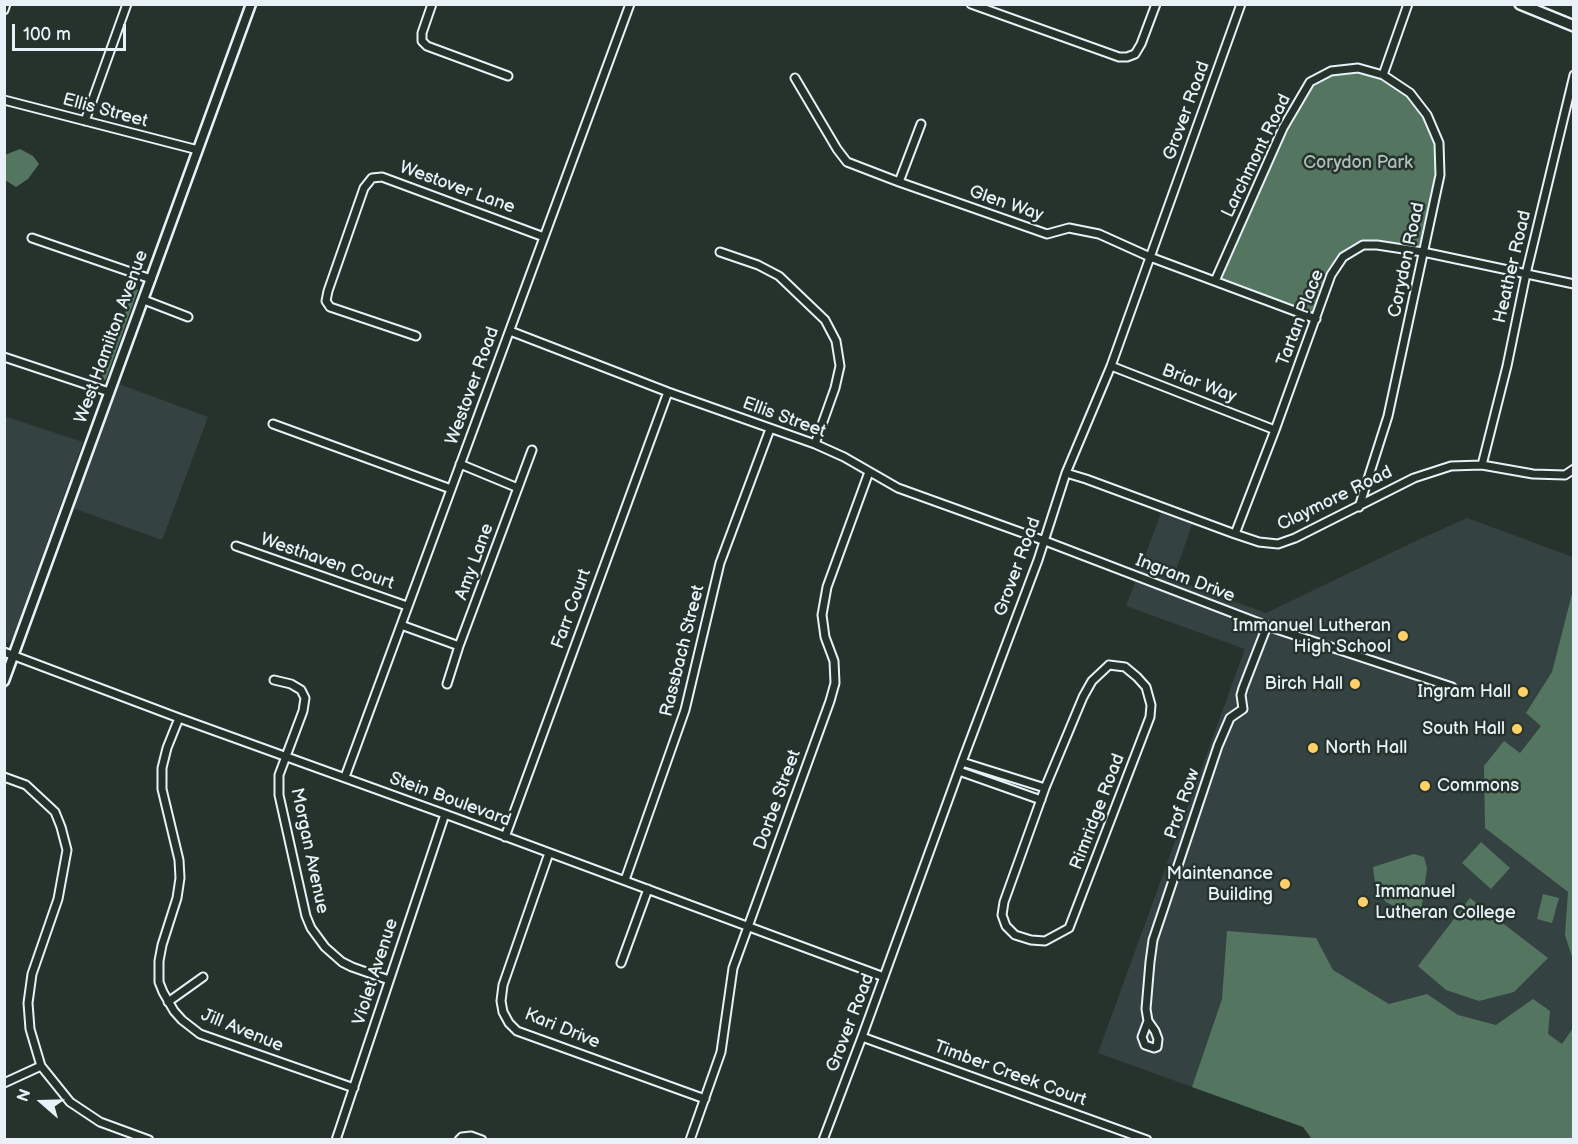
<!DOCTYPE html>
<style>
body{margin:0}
#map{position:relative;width:1578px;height:1144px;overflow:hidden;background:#26332d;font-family:"Balsamiq Sans",sans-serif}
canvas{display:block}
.frame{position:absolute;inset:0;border:6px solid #e8f1f8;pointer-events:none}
.north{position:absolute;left:12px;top:1072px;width:60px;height:60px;-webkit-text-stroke:4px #26332d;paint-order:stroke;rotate:290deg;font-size:16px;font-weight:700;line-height:24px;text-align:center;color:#e8f1f8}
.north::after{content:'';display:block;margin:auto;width:21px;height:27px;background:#e8f1f8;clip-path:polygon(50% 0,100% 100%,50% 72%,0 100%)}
.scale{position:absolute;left:12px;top:24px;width:114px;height:27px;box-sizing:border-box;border:3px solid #e8f1f8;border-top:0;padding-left:8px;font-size:18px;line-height:21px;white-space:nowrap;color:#e8f1f8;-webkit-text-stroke:4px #26332d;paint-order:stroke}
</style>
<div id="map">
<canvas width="1578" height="1144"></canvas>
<div class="frame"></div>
<div class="north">N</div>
<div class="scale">100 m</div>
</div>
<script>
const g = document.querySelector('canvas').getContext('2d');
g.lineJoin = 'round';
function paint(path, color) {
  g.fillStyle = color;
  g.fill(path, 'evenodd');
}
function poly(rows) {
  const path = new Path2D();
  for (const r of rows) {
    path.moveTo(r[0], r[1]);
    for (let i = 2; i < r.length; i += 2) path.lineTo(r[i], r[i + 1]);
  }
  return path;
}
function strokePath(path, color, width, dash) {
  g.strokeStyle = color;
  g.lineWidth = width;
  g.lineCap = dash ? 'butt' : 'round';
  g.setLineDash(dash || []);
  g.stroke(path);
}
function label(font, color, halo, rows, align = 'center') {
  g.font = font + ' "Balsamiq Sans",sans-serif';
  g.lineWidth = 5;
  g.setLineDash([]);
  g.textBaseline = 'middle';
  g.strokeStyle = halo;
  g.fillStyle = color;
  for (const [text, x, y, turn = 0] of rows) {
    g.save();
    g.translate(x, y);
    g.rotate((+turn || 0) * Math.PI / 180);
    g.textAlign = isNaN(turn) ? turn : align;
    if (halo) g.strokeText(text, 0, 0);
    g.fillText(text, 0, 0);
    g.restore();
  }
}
paint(poly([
 [119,384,208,417,162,540,73,508],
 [4,416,83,442,13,637,9,642,5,643],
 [1161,513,1192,524,1173,579,1266,613,1420,539,1467,518,1573,557,1573,1139,1303,1127,1098,1053,1245,649,1126,606]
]), '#344241');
paint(poly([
 [1358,68,1383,75,1410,93,1427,115,1439,143,1440,175,1423,252,1363,245,1343,257,1331,275,1316,319,1215,281,1283,128,1310,82,1331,71],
 [20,149,33,156,39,164,28,179,16,187,5,180,5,155],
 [134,288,138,290,106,379,101,383,101,379],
 [1573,590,1573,960,1565,935,1568,892,1485,828,1484,766,1504,741,1520,753,1541,726,1526,713,1552,672],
 [1481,842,1510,868,1491,889,1462,863],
 [1414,854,1424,857,1427,868,1421,912,1403,911,1386,902,1376,891,1373,867],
 [1543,894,1559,898,1552,923,1537,919],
 [1470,898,1548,958,1514,992,1479,1001,1446,990,1418,966],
 [1227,931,1316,938,1333,970,1389,1004,1427,994,1458,1015,1496,1025,1533,999,1550,1011,1548,1034,1562,1044,1573,1028,1573,1139,1312,1139,1303,1127,1192,1087,1222,999]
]), '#547660');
const minor = poly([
 [432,4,422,33,422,41,427,46,508,76],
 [971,4,1119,57,1127,57,1135,54,1141,44,1156,4],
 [4,10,6,4],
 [795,78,837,149,847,162,899,182,1047,234,1069,228,1099,234,1150,257,1316,319],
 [4,100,198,150],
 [85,121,127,4],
 [899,182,921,124],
 [32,238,151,279],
 [720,252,758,265,779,276,825,320,836,341,840,366,835,388,815,444],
 [1215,281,1283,128,1310,82,1331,71,1358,68,1383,75],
 [144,300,188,317],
 [510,331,668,392,815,444,844,457,898,488,1045,541,1267,626,1452,687],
 [416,336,330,307,326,301,328,291,364,188,372,178,382,177,544,237],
 [4,357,109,392],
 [1111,366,1275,430],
 [273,424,451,489],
 [460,464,518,488],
 [1482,465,1507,366,1526,274,1574,75],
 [1066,473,1086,479,1235,534,1259,542,1278,544,1295,538,1414,478,1451,466,1482,465,1533,474,1565,475,1574,469],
 [1359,507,1388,416,1440,175,1439,143,1427,115,1410,93,1383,75,1408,4],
 [1235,534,1275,430,1331,275,1343,257,1363,245,1377,245,1423,252,1574,284],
 [236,546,407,606],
 [401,625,459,646],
 [4,652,179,718,453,817,884,977],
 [1109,665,1125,667,1137,677,1146,687,1151,705,1150,717,1069,928,1045,941,1031,940,1015,935,1006,926,1002,915,1004,902,1045,788,1083,697,1092,681,1109,665],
 [274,680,291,684,301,690,305,698,303,711,279,775,279,795,306,916,311,928,325,947,342,962,352,967,389,980],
 [447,684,459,646,532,450],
 [179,718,167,748,162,768,162,789,179,860,180,878,177,898,162,945,159,961,159,982,163,992,174,1011,182,1020,200,1034,354,1088],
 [962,762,1045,788],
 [959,771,1041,800],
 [4,777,26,785,55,812,61,827,67,850,58,899,32,974,28,1003,30,1029,41,1066,70,1102,100,1122,149,1140],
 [345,777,630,4],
 [505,837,668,392],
 [549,853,503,985,501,1001,503,1012,509,1023,517,1031,705,1099],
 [625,880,685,710,720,563,770,429],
 [621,963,648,889],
 [168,1002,203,977],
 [1148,1021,1142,1037,1145,1045,1154,1048,1157,1047,1158,1039,1155,1031,1148,1021,1146,1009,1150,962,1153,940,1218,746,1230,718,1243,709,1241,695,1243,688,1267,626],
 [862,1037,1147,1140],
 [4,1083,41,1066],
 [336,1140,445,814],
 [459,1140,462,1137,471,1136,482,1140],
 [690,1140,721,1052,733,968,830,701,835,683,834,661,825,637,822,615,827,587,869,472],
 [823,1140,862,1037,962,762,1038,560,1066,473,1111,366,1241,4]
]);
const tertiary = poly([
 [4,681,251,4]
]);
const secondary = poly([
 [1520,4,1574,26]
]);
strokePath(minor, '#e8f1f8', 11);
strokePath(tertiary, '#e8f1f8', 13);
strokePath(secondary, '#e8f1f8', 14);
strokePath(minor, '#26332d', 7);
strokePath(tertiary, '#26332d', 8);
strokePath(secondary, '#26332d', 9);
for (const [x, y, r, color] of [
 [1403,636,6,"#ffd166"],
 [1355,684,6,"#ffd166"],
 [1523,692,6,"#ffd166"],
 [1517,729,6,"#ffd166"],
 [1313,748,6,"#ffd166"],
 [1425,786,6,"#ffd166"],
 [1285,884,6,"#ffd166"],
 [1363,902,6,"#ffd166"]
]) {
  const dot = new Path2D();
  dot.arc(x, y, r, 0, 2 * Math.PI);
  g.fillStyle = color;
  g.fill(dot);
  strokePath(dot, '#26332d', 2);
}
label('18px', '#e8f1f8', '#26332d', [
 ["Ellis Street",105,111,15],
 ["Grover Road",1187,111,-70],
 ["Larchmont Road",1257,156,-64],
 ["Westover Lane",457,188,20],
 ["Glen Way",1006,204,19],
 ["Corydon Road",1407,260,-78],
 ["Heather Road",1513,267,-77],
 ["Tartan Place",1301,318,-69],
 ["West Hamilton Avenue",112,337,-70],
 ["Briar Way",1199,384,21],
 ["Westover Road",473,386,-70],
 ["Ellis Street",784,418,20],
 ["Claymore Road",1335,499,-26],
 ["Westhaven Court",327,562,19],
 ["Amy Lane",475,562,-70],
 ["Grover Road",1018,567,-70],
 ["Ingram Drive",1185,579,21],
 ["Farr Court",572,609,-70],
 ["Rassbach Street",683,651,-76],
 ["Stein Boulevard",450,800,20],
 ["Dorbe Street",778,800,-70],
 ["Prof Row",1183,804,-71],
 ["Rimridge Road",1098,812,-69],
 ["Morgan Avenue",309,851,78],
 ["Violet Avenue",376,972,-72],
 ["Grover Road",851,1023,-69],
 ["Kari Drive",562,1029,22],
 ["Jill Avenue",242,1031,22],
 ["Timber Creek Court",1010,1074,20]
]);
label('18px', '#adc0bb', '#26332d', [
 ["Corydon Park",1358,163]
]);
label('18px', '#e8f1f8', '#26332d', [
 ["Immanuel Lutheran",1391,626],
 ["High School",1391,647],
 ["Birch Hall",1343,684],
 ["Ingram Hall",1511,692],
 ["South Hall",1505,729],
 ["North Hall",1325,748,"left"],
 ["Commons",1437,786,"left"],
 ["Maintenance",1273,874],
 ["Building",1273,895],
 ["Immanuel",1375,892,"left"],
 ["Lutheran College",1375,913,"left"]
], 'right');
</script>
